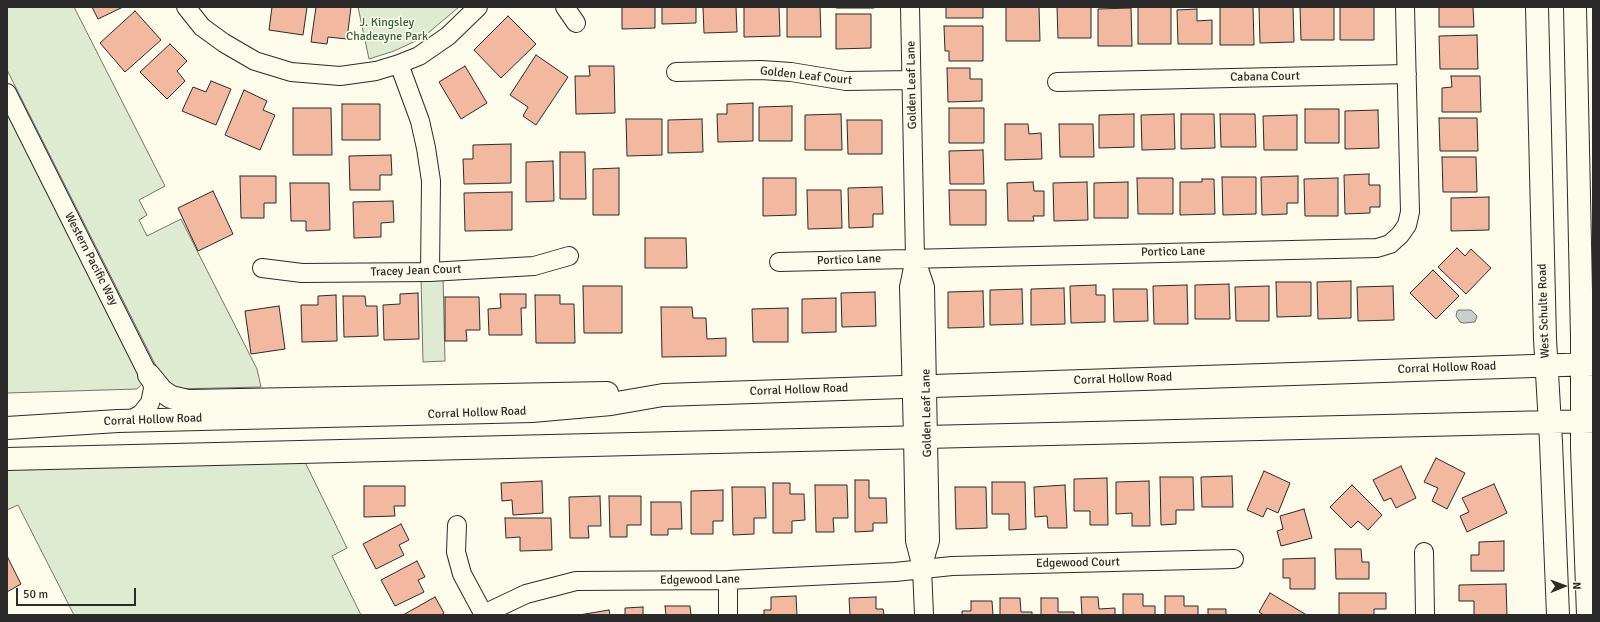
<!DOCTYPE html>
<style>
body{margin:0}
#map{position:relative;width:1600px;height:622px;overflow:hidden;background:#fdfbea;font-family:Signika,sans-serif}
canvas{display:block}
.frame{position:absolute;inset:0;border:8px solid #2b2b2b;pointer-events:none}
.north{position:absolute;left:1544px;top:566px;width:40px;height:40px;-webkit-text-stroke:3px #fdfbea;paint-order:stroke;rotate:89deg;font-size:11px;font-weight:700;line-height:16px;text-align:center;color:#2b2b2b}
.north::after{content:'';display:block;margin:auto;width:14px;height:18px;background:#2b2b2b;clip-path:polygon(50% 0,100% 100%,50% 72%,0 100%)}
.scale{position:absolute;left:16px;top:588px;width:120px;height:18px;box-sizing:border-box;border:2px solid #2b2b2b;border-top:0;padding-left:5px;font-size:12px;line-height:14px;white-space:nowrap;color:#2b2b2b;-webkit-text-stroke:3px #fdfbea;paint-order:stroke}
</style>
<div id="map">
<canvas width="1600" height="622"></canvas>
<div class="frame"></div>
<div class="north">N</div>
<div class="scale">50 m</div>
</div>
<script>
const g = document.querySelector('canvas').getContext('2d');
g.lineJoin = 'round';
function paint(path, color) {
  g.fillStyle = color;
  g.fill(path, 'evenodd');
}
function poly(rows) {
  const path = new Path2D();
  for (const r of rows) {
    path.moveTo(r[0], r[1]);
    for (let i = 2; i < r.length; i += 2) path.lineTo(r[i], r[i + 1]);
  }
  return path;
}
function strokePath(path, color, width, dash) {
  g.strokeStyle = color;
  g.lineWidth = width;
  g.lineCap = dash ? 'butt' : 'round';
  g.setLineDash(dash || []);
  g.stroke(path);
}
function label(font, color, halo, rows, align = 'center') {
  g.font = font + ' Signika,sans-serif';
  g.lineWidth = 3;
  g.setLineDash([]);
  g.textBaseline = 'middle';
  g.strokeStyle = halo;
  g.fillStyle = color;
  for (const [text, x, y, turn = 0] of rows) {
    g.save();
    g.translate(x, y);
    g.rotate((+turn || 0) * Math.PI / 180);
    g.textAlign = isNaN(turn) ? turn : align;
    if (halo) g.strokeText(text, 0, 0);
    g.fillText(text, 0, 0);
    g.restore();
  }
}
const green = poly([
 [7,7,74,7,165,186,139,200,147,215,139,220,147,236,181,219,257,369,261,387,177,389,172,387,159,372,7,70,7,7],
 [358,7,459,7,422,38,394,51,369,59,358,7],
 [7,102,143,383,137,389,7,393,7,102],
 [443,276,445,361,423,362,421,277,443,276],
 [305,462,347,548,332,556,361,615,74,615,18,505,7,510,7,469,305,462]
]);
paint(green, '#deebd1');
strokePath(green, '#74746e', 1);
const water = poly([
 [1459,310,1471,310,1477,316,1475,322,1464,323,1460,322,1456,316,1457,311,1459,310]
]);
paint(water, '#c7d0d0');
strokePath(water, '#74746e', 1);
const building = poly([
 [92,7,123,7,98,19,92,7],
 [272,7,307,7,303,35,269,30,272,7],
 [316,7,351,7,347,39,328,37,327,44,311,42,316,7],
 [622,7,655,7,655,28,622,29,622,7],
 [662,7,696,7,696,23,662,24,662,7],
 [703,7,736,7,737,32,704,33,703,7],
 [744,7,779,7,780,36,744,37,744,7],
 [787,7,820,7,821,37,787,37,787,7],
 [836,7,874,7,874,8,836,8,836,7],
 [946,7,983,7,983,18,946,18,946,7],
 [1006,7,1039,7,1040,41,1006,41,1006,7],
 [1057,7,1091,7,1091,38,1058,38,1057,7],
 [1138,7,1171,7,1171,44,1138,44,1138,7],
 [1220,7,1253,7,1254,45,1220,45,1220,7],
 [1259,7,1293,7,1294,42,1260,43,1259,7],
 [1300,7,1334,7,1334,40,1301,40,1300,7],
 [1340,7,1374,7,1374,40,1340,40,1340,7],
 [1439,7,1473,7,1474,27,1439,27,1439,7],
 [1131,8,1132,46,1098,46,1098,9,1131,8],
 [1197,9,1197,21,1212,20,1212,44,1178,44,1177,10,1197,9],
 [135,11,161,40,125,72,100,43,135,11],
 [836,14,871,14,871,48,836,49,836,14],
 [508,16,536,44,501,78,474,50,508,16],
 [944,26,983,26,983,61,949,61,949,51,945,51,944,26],
 [1477,35,1478,69,1440,69,1439,36,1477,35],
 [170,44,187,61,177,71,185,81,167,99,140,72,170,44],
 [536,55,568,77,536,125,523,116,528,107,510,95,536,55],
 [465,66,487,103,461,119,439,82,465,66],
 [589,66,614,66,615,113,576,114,575,76,590,76,589,66],
 [947,68,970,68,970,79,982,79,982,101,948,102,947,68],
 [1451,76,1480,76,1481,112,1442,112,1442,88,1452,87,1451,76],
 [211,81,231,89,216,125,182,111,193,87,206,92,211,81],
 [244,90,267,101,263,110,275,115,260,150,225,135,244,90],
 [753,103,753,141,718,142,717,114,727,114,727,104,753,103],
 [342,104,380,104,380,140,342,140,342,104],
 [792,106,792,141,759,141,759,107,792,106],
 [293,108,331,108,332,155,293,155,293,108],
 [949,108,984,108,984,143,949,143,949,108],
 [1305,109,1339,109,1339,143,1305,143,1305,109],
 [1378,110,1379,148,1345,149,1345,111,1378,110],
 [841,114,842,150,805,150,805,115,841,114],
 [1134,114,1134,147,1099,148,1099,115,1134,114],
 [1174,114,1175,149,1142,150,1141,115,1174,114],
 [1181,114,1214,114,1215,148,1181,149,1181,114],
 [1220,114,1255,114,1256,147,1221,147,1220,114],
 [1297,115,1297,150,1264,150,1263,116,1297,115],
 [1439,118,1477,118,1478,151,1440,151,1439,118],
 [626,119,662,119,662,155,627,156,626,119],
 [702,119,703,152,668,153,668,120,702,119],
 [847,120,882,120,882,154,848,154,847,120],
 [1005,124,1028,124,1029,134,1041,133,1042,159,1005,160,1005,124],
 [1059,124,1093,124,1094,157,1060,157,1059,124],
 [511,144,511,183,464,184,463,159,473,159,473,145,511,144],
 [983,150,984,184,950,184,949,151,983,150],
 [560,152,585,152,586,199,560,199,560,152],
 [391,155,392,175,380,175,380,190,350,190,349,156,391,155],
 [1442,157,1476,157,1477,192,1443,192,1442,157],
 [553,161,554,201,526,202,526,162,553,161],
 [619,168,619,215,593,215,593,169,619,168],
 [1369,174,1369,185,1380,185,1380,207,1370,207,1370,213,1345,214,1344,175,1369,174],
 [240,176,276,176,276,203,264,203,264,218,241,218,240,176],
 [1298,176,1298,203,1287,203,1287,214,1262,215,1261,177,1298,176],
 [1222,177,1256,177,1256,214,1223,215,1222,177],
 [763,178,796,178,796,215,763,216,763,178],
 [1137,178,1173,178,1173,214,1138,214,1137,178],
 [1338,178,1338,216,1305,216,1304,179,1338,178],
 [1202,179,1214,179,1215,214,1180,215,1180,182,1202,182,1202,179],
 [1033,182,1034,191,1044,191,1044,216,1033,216,1034,221,1008,221,1007,183,1033,182],
 [1087,182,1088,220,1054,221,1053,183,1087,182],
 [1128,182,1128,218,1094,218,1094,183,1128,182],
 [290,183,329,183,330,230,306,231,306,221,291,221,290,183],
 [882,187,883,214,873,214,873,227,849,228,848,188,882,187],
 [807,190,841,190,842,228,808,229,807,190],
 [949,190,986,190,986,225,950,225,949,190],
 [213,191,233,234,198,251,178,208,213,191],
 [512,192,512,230,465,231,464,193,512,192],
 [1489,197,1489,230,1451,231,1451,198,1489,197],
 [393,201,394,222,381,223,381,237,354,238,353,202,393,201],
 [645,238,686,238,687,268,645,268,645,238],
 [1457,248,1465,256,1471,249,1491,268,1466,294,1438,267,1457,248],
 [1433,270,1459,296,1436,319,1410,293,1433,270],
 [1351,281,1351,318,1318,319,1317,282,1351,281],
 [1276,282,1311,282,1311,316,1277,317,1276,282],
 [1229,284,1230,319,1195,319,1195,285,1229,284],
 [1096,285,1096,295,1105,295,1105,322,1071,323,1070,286,1096,285],
 [1187,285,1188,324,1154,324,1153,286,1187,285],
 [583,286,622,286,622,333,584,333,583,286],
 [1269,286,1269,321,1236,321,1235,287,1269,286],
 [1393,286,1394,320,1358,321,1357,287,1393,286],
 [1064,288,1065,324,1031,325,1031,289,1064,288],
 [1022,289,1023,324,990,325,990,290,1022,289],
 [1113,289,1147,289,1148,321,1114,322,1113,289],
 [983,291,984,327,948,328,948,292,983,291],
 [875,292,876,326,842,327,841,293,875,292],
 [418,293,419,339,384,340,383,305,400,304,400,294,418,293],
 [500,294,526,294,526,308,521,308,522,335,489,335,488,309,501,308,500,294],
 [336,295,337,341,302,342,301,305,318,305,318,296,336,295],
 [535,295,560,295,560,304,574,304,575,343,536,343,535,295],
 [343,296,365,296,366,306,377,306,378,336,344,337,343,296],
 [445,297,479,297,480,330,466,330,467,341,445,341,445,297],
 [836,298,836,332,802,333,802,299,836,298],
 [279,306,285,349,251,354,245,311,279,306],
 [661,307,692,307,693,318,706,318,707,339,726,338,726,356,662,357,661,307],
 [788,308,788,342,753,342,752,309,788,308],
 [1436,458,1465,473,1447,509,1432,501,1438,488,1424,482,1436,458],
 [1401,466,1416,498,1396,508,1391,498,1384,501,1373,480,1401,466],
 [1264,471,1290,483,1278,513,1267,508,1263,517,1247,510,1264,471],
 [1232,476,1233,507,1202,507,1201,477,1232,476],
 [1160,477,1193,477,1194,510,1176,510,1176,524,1161,525,1160,477],
 [1107,478,1108,525,1090,525,1090,511,1074,511,1074,479,1107,478],
 [855,480,869,480,869,498,886,498,887,523,873,523,873,531,855,532,855,480],
 [542,481,543,513,513,515,512,500,502,501,501,483,542,481],
 [1149,481,1150,526,1132,526,1132,513,1116,514,1116,482,1149,481],
 [992,482,1025,482,1026,529,1009,530,1009,514,992,514,992,482],
 [773,483,790,483,790,494,804,494,805,520,792,521,792,533,773,533,773,483],
 [1494,484,1507,513,1467,532,1460,516,1469,512,1462,498,1494,484],
 [815,485,847,485,848,518,833,518,834,532,816,532,815,485],
 [1065,485,1067,528,1048,528,1047,516,1035,517,1034,487,1065,485],
 [1352,485,1382,515,1368,530,1358,521,1351,528,1330,507,1352,485],
 [364,486,405,486,405,506,394,506,395,516,364,517,364,486],
 [732,487,765,487,766,518,754,518,754,534,733,535,732,487],
 [955,487,986,487,987,528,956,529,955,487],
 [723,490,723,521,713,521,713,534,691,534,691,491,723,490],
 [600,496,601,526,588,526,589,538,570,538,569,497,600,496],
 [609,496,641,496,641,525,627,525,627,537,610,537,609,496],
 [651,502,681,502,682,529,668,529,668,535,651,535,651,502],
 [1304,509,1312,538,1281,546,1277,531,1283,529,1280,516,1304,509],
 [505,518,551,518,552,550,520,551,520,537,506,538,505,518],
 [401,524,409,540,399,545,404,555,376,569,363,544,401,524],
 [1504,541,1504,571,1471,571,1471,555,1479,555,1479,542,1504,541],
 [1335,549,1361,549,1362,562,1369,562,1369,579,1336,579,1335,549],
 [8,558,21,584,7,592,7,559,8,558],
 [1315,558,1315,589,1290,589,1290,578,1283,578,1283,559,1315,558],
 [417,561,425,577,418,580,424,592,395,606,381,580,417,561],
 [1506,584,1507,615,1474,615,1474,601,1459,601,1459,585,1506,584],
 [1270,593,1305,614,1305,615,1264,615,1259,612,1270,593],
 [1339,593,1386,593,1386,609,1374,609,1374,615,1339,615,1339,593],
 [1123,594,1143,594,1143,606,1155,606,1155,615,1123,615,1123,594],
 [796,596,797,615,764,615,764,610,771,610,771,597,796,596],
 [1165,596,1184,596,1184,606,1198,606,1198,615,1165,615,1165,596],
 [435,597,444,613,441,615,403,615,435,597],
 [876,597,876,609,883,609,884,615,850,615,849,598,876,597],
 [1081,597,1098,597,1099,609,1115,608,1115,615,1082,615,1081,597],
 [1000,598,1020,598,1021,612,1032,612,1032,615,1000,615,1000,598],
 [1041,598,1058,598,1058,612,1074,612,1074,615,1041,615,1041,598],
 [971,601,992,601,993,615,962,615,962,611,971,611,971,601],
 [665,606,690,606,691,615,666,615,665,606],
 [643,607,643,615,625,615,625,608,643,607],
 [1208,609,1226,609,1226,615,1208,615,1208,609],
 [609,610,610,615,579,615,609,610]
]);
paint(building, '#f2b8a0');
strokePath(building, '#2b2b2b', 1);
const minor = poly([
 [186,7,202,27,224,43,255,61,291,72,340,76,376,71,399,64,419,56,448,36,478,7],
 [565,7,576,23],
 [910,7,915,258,909,287,913,437,915,541,922,568,924,615],
 [399,64,420,121,426,148,431,181,430,272],
 [676,72,761,70,791,72,846,81,911,80],
 [1057,82,1407,74],
 [7,93,152,382,153,389,150,403,141,414,129,421],
 [916,260,925,287,930,541,922,568],
 [779,262,1377,248,1390,244,1400,235,1407,225,1410,212,1405,7],
 [262,268,302,273,430,272,534,266,569,256],
 [457,525,456,552,462,574,484,615],
 [1424,552,1425,615],
 [728,580,728,615],
 [484,614,526,594,576,581,728,580,895,572,952,566,1234,559]
]);
const major = poly([
 [1537,7,1545,339,1551,442,1558,615],
 [1575,7,1582,338,1582,448,1588,615],
 [149,375,162,391,171,397,188,401,607,393],
 [7,428,118,421,532,411,611,404,663,395,1593,364],
 [7,459,1593,421]
]);
strokePath(minor, '#2b2b2b', 20);
strokePath(major, '#2b2b2b', 24);
strokePath(minor, '#fdfbea', 18);
strokePath(major, '#fdfbea', 22);
label('12px', '#34623c', '#fdfbea', [
 ["J. Kingsley",387,23],
 ["Chadeayne Park",387,37]
]);
label('12px', '#2b2b2b', '#fdfbea', [
 ["Golden Leaf Court",806,76,6],
 ["Cabana Court",1265,77,-1],
 ["Golden Leaf Lane",912,85,-91],
 ["Portico Lane",1173,252,-1],
 ["Western Pacific Way",91,259,63],
 ["Portico Lane",849,260,-2],
 ["Tracey Jean Court",416,271,-2],
 ["West Schulte Road",1544,311,-92],
 ["Corral Hollow Road",1447,368,-2],
 ["Corral Hollow Road",1123,379,-2],
 ["Corral Hollow Road",799,390,-2],
 ["Corral Hollow Road",477,413,-2],
 ["Golden Leaf Lane",927,413,-91],
 ["Corral Hollow Road",153,420,-2],
 ["Edgewood Court",1078,563,-1],
 ["Edgewood Lane",700,580,-1]
]);
</script>
